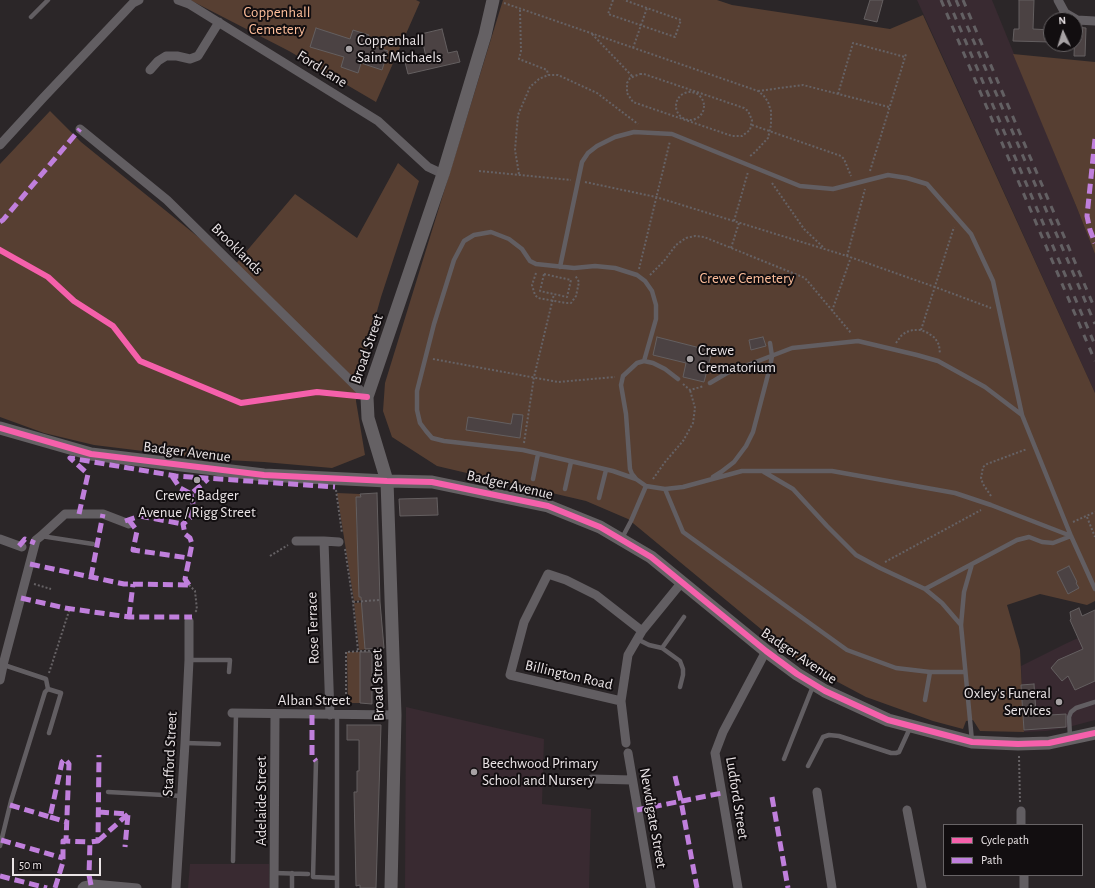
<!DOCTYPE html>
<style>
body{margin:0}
#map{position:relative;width:1095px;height:888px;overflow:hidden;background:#2b2628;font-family:"Alegreya Sans",sans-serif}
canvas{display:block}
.legend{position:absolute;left:943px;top:824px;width:140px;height:52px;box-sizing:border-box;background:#120e10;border:1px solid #686466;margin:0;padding:5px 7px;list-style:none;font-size:12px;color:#eae4e6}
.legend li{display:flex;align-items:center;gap:8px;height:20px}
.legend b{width:20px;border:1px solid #686466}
.north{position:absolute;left:1043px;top:12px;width:40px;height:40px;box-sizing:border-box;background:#120e10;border:1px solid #686466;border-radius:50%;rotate:356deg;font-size:11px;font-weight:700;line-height:16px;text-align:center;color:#eae4e6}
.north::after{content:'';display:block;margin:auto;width:14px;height:18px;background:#a7a2a4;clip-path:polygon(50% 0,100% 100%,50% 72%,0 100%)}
.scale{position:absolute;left:12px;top:858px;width:89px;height:18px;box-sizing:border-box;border:2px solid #eae4e6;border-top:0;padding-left:5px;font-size:12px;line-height:14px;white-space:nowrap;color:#eae4e6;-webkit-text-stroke:3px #120e10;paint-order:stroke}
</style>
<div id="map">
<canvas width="1095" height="888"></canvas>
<ul class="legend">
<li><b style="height:5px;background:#f560ab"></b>Cycle path</li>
<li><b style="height:5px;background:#c07fdc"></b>Path</li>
</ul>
<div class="north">N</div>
<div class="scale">50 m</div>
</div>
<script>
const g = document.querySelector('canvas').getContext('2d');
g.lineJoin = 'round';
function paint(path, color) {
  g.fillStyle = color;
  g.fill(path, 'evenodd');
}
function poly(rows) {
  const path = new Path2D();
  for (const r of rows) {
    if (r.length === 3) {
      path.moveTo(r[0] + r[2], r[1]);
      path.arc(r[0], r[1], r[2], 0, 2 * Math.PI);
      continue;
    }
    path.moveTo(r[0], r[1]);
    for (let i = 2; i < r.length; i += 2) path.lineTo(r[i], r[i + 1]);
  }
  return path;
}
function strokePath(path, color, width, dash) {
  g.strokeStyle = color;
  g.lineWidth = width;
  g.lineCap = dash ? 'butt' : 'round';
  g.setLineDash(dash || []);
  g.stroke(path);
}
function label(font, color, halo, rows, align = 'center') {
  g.font = font + ' "Alegreya Sans",sans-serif';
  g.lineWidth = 4;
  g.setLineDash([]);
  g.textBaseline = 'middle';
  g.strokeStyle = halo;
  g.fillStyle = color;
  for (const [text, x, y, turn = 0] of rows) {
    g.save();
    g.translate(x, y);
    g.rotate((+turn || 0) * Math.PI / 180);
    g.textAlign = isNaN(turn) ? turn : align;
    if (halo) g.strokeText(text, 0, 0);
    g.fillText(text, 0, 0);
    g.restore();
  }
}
paint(poly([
 [917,0,992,0,1077,208,1095,254,1095,393],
 [1078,638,1095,642,1095,720,1065,728,1046,731,1024,732,1021,666,1065,644],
 [406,707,544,739,542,804,591,809,589,888,405,888],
 [190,864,269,864,269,888,188,888]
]), '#392a31');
paint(poly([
 [190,0,416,0,420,2,376,102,289,51],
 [503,0,717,0,732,5,890,29,923,15,1095,393,1095,601,1087,605,1040,594,1007,605,1020,650,1024,732,980,731,973,720,966,721,963,729,933,721,866,697,802,663,628,519,586,501,437,466,392,437,383,411,385,383],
 [1013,54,1095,62,1095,254,1077,208],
 [50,111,81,142,234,266,295,194,357,238,398,163,419,181,381,297,359,375,356,401,365,455,332,468,264,462,208,459,94,445,44,433,0,417,0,164],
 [337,493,360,494,361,497,356,497,356,507,361,507,361,511,356,512,358,558,365,600,354,601],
 [367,602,364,637,365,646,370,646,370,649,359,650,354,603],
 [347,652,360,652,360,703,348,703]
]), '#573f32');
const building = poly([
 [870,0,883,0,877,22,864,19,870,0],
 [1019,0,1034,0,1033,29,1051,30,1051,42,1013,41,1014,29,1019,29,1019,0],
 [1075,27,1086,28,1085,56,1074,56,1075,27],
 [316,28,350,39,353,30,369,35,366,44,388,51,382,70,361,63,358,73,341,67,344,57,310,47,316,28],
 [442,29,448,53,457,51,460,62,408,74,405,62,426,57,421,34,442,29],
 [657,337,712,351,704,382,683,377,686,363,653,355,657,337],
 [763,337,766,346,751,350,749,340,763,337],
 [513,414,523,415,520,438,466,430,468,417,511,424,513,414],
 [377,493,380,602,384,648,365,649,361,597,359,597,356,497,361,497,360,494,377,493],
 [437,498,438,515,400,516,399,499,437,498],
 [1069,566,1077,582,1076,583,1079,588,1068,594,1057,572,1069,566],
 [1079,608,1082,616,1095,610,1095,681,1075,690,1068,676,1062,681,1051,668,1058,660,1083,649,1070,620,1071,619,1070,612,1079,608],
 [360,652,372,652,372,704,360,703,360,652],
 [1034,684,1036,712,1049,711,1050,715,1066,714,1066,727,1024,730,1021,685,1034,684],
 [347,725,381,725,376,888,360,888,360,885,356,886,354,792,357,792,357,771,359,771,359,740,347,740,347,725]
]);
paint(building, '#4b4243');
strokePath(building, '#645f60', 1);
strokePath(poly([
 [613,0,608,14,675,37,681,20,624,0],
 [504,3,758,91,764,96,768,102,771,111,771,125,768,138,755,152,749,157],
 [520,10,521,51,519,59,547,70,548,75],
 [592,34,633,77],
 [633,48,647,8],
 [640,74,644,74,744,108,748,111,752,120,750,130,742,136,732,136,633,102,627,93,627,83,630,78,640,74],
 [758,91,803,85,889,107],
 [690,106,14],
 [838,94,853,43,905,57],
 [752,125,841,156,844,159,851,176],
 [479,171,571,180],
 [870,171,906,54],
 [519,174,515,150,518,115,530,87,539,79,548,75,558,75,597,93,638,124],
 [585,182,656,197,847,256,935,287,991,308],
 [772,183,804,229,824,248],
 [734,221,748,172],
 [731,248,739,223],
 [847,256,865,189],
 [639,269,670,141],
 [536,273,532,285,535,295,538,298,566,303,571,303,576,296,579,282,575,275],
 [544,274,571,280,567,297,540,291,544,274],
 [650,275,664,261,676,245,686,238,695,236,704,237,805,278,851,333],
 [832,311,851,257],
 [921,330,954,227],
 [896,343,901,336,906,332,913,330,921,330,928,333,935,338,939,345,940,354],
 [433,359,558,382,615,377],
 [683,384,690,390,704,386],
 [524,443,534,377,554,294],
 [653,479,665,462,683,441,693,423,695,408,690,390],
 [336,490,342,533],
 [991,496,983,484,981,478,983,467,987,464,1027,449],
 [1087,517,1095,537],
 [1073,522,1095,512],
 [345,549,353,602,358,651],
 [270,556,288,545],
 [885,562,981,510],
 [34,584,51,589],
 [189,585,195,591,197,610,194,613],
 [353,602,379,600],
 [49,673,70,608],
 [346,706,346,652,382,650],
 [1019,756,1020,802]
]), '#666265', 2, [2, 2]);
strokePath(poly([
 [31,17,48,0],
 [560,267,582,162,588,153,597,146,615,137,634,132,672,134,800,186,833,189,888,175,907,178,927,184,971,234,993,281,1022,415],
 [678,379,665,369,653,363,644,361,637,363,623,376,621,385,626,414,630,469,632,474,636,479,646,486,665,489,683,487,742,471,832,471,955,493,991,505,1071,536],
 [710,383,727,373,792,348,858,341,917,355,938,361,985,387,1022,415,1071,536,1095,589],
 [764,472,793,489,827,526,856,555,880,568,925,589,1017,540,1029,537,1042,542,1053,543,1071,536],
 [713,477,721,472,734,462,746,446,753,432,770,367,772,356,770,343],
 [533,479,538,454],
 [636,479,613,471,523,450,444,441,432,438,426,431,420,423,417,410,417,391,434,324,454,260,464,241,474,235,491,232,509,239,522,249,530,261,536,264,574,268,595,266,615,268,637,275,645,281,652,291,656,305,656,319,644,361],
 [565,489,571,462],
 [665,489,683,532,847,650,896,668,930,672,965,672],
 [599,498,606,470],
 [41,536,93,544],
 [622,538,631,521,646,486],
 [972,564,964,592,961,625,972,741],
 [925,589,942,603,961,625],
 [637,639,649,645,662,648,680,661,683,669,683,675,680,687],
 [662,648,684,617],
 [189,660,230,660,229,672],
 [4,665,46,679,48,689,61,693,49,733],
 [925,700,930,672],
 [1070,737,1069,717,1071,712,1076,708,1095,702],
 [185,743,219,744],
 [784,759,813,686],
 [316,761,313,877,337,878],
 [808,766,823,737,829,735,839,736,891,753,896,753,899,752,910,728],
 [108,792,182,796],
 [0,846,11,801,45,692,48,689],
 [233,861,236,714],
 [274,873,308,874],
 [292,888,292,873],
 [337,888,337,715]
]), '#625e62', 4.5);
strokePath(poly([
 [178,0,189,4,378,121,428,167,443,174],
 [1058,0,1065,13,1077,20,1095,21],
 [150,70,158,61,166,56,177,56,190,59,198,56,219,22],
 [80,129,167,200,367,397],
 [0,145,43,98,133,3,139,0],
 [0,539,22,547],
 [296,541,324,541,339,542],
 [324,541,330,715],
 [0,680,4,661,36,540,41,536,65,514,103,514,129,524],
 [621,701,510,675,524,622,548,574,566,580,596,595,642,631],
 [232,713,395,715],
 [626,743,621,701,628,655,642,631,682,582],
 [628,753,651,888],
 [592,779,632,780],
 [817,792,832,888],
 [907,810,922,888],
 [1021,811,1021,825],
 [1024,875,1024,888],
 [82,888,84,886,93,884,137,888],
 [176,888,185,743,189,660,189,621],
 [274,888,275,714],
 [738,888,715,753,723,732,766,651]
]), '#625e62', 9);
strokePath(poly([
 [0,428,91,454,264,475,387,481,432,482,548,506,600,527,651,557,766,651,797,674,825,691,888,720,972,742,1018,744,1049,743,1095,733],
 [391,888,395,715,387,481,368,418,367,397,443,174,485,35,493,0]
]), '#656164', 13);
strokePath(poly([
 [941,0,1095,361],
 [948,0,1095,345],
 [956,0,1095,324],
 [963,0,1095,309]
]), '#636063', 3, [7, 7]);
strokePath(poly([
 [1095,139,1087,216,1090,230,1095,243],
 [0,222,3,220,80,129],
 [172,476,180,488,191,494,208,479],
 [79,514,88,474,70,458,176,476,335,487],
 [129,520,137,531,133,550,189,558],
 [125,521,140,516,183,524],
 [19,546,25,539,35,543],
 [30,564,124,584,189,585],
 [91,577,103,514],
 [189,585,185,579,192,544,190,538,185,534,183,524,190,518,194,508,191,494],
 [21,598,65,608,129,617,192,617],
 [129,617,133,584],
 [312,715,312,756,316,761],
 [675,776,681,801,697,888],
 [772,797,788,888],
 [10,805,50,817,62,762,65,759,69,764,66,841,90,842],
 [637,810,722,793],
 [99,812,128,814,125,847],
 [50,817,67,822],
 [1,840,63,858],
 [98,841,128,814],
 [0,876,47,888],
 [91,885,89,875,90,842,98,841,99,755],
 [55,888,63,862,63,841,66,841]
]), '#c07fdc', 5, [10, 5]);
strokePath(poly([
 [0,250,48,277,74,301,113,326,140,361,241,403,317,392,367,397],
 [0,428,91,454,264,475,387,481,432,482,548,506,600,527,651,557,766,651,797,674,825,691,888,720,972,742,1018,744,1049,743,1095,733]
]), '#f560ab', 6);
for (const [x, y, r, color] of [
 [349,49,4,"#a7a2a4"],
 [690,359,4,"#a7a2a4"],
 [197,480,4,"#a7a2a4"],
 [1059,702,4,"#a7a2a4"],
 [474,772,4,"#a7a2a4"]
]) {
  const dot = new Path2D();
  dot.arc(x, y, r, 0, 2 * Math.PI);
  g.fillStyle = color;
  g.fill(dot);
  strokePath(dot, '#120e10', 1.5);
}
label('15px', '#febe9a', '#120e10', [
 ["Coppenhall",277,12],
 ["Cemetery",277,29],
 ["Crewe Cemetery",747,278]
]);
label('15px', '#eae4e6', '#120e10', [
 ["Coppenhall",357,40],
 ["Saint Michaels",357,57],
 ["Crewe",698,350],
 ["Crematorium",698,367],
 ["Crewe, Badger",197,495,"center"],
 ["Avenue / Rigg Street",197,512,"center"],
 ["Oxley's Funeral",1051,693,"right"],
 ["Services",1051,710,"right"],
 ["Beechwood Primary",482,763],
 ["School and Nursery",482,780]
], 'left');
label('15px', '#eae4e6', '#120e10', [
 ["Ford Lane",322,69,32],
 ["Brooklands",237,249,45],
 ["Broad Street",367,349,-71],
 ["Badger Avenue",187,452,7],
 ["Badger Avenue",510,485,13],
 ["Rose Terrace",313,628,-92],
 ["Badger Avenue",799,656,34],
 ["Billington Road",569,675,13],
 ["Broad Street",378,685,-92],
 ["Alban Street",314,700],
 ["Stafford Street",170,754,-87],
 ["Ludford Street",737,798,81],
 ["Adelaide Street",261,801,-90],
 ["Newdigate Street",653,818,80]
]);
</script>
